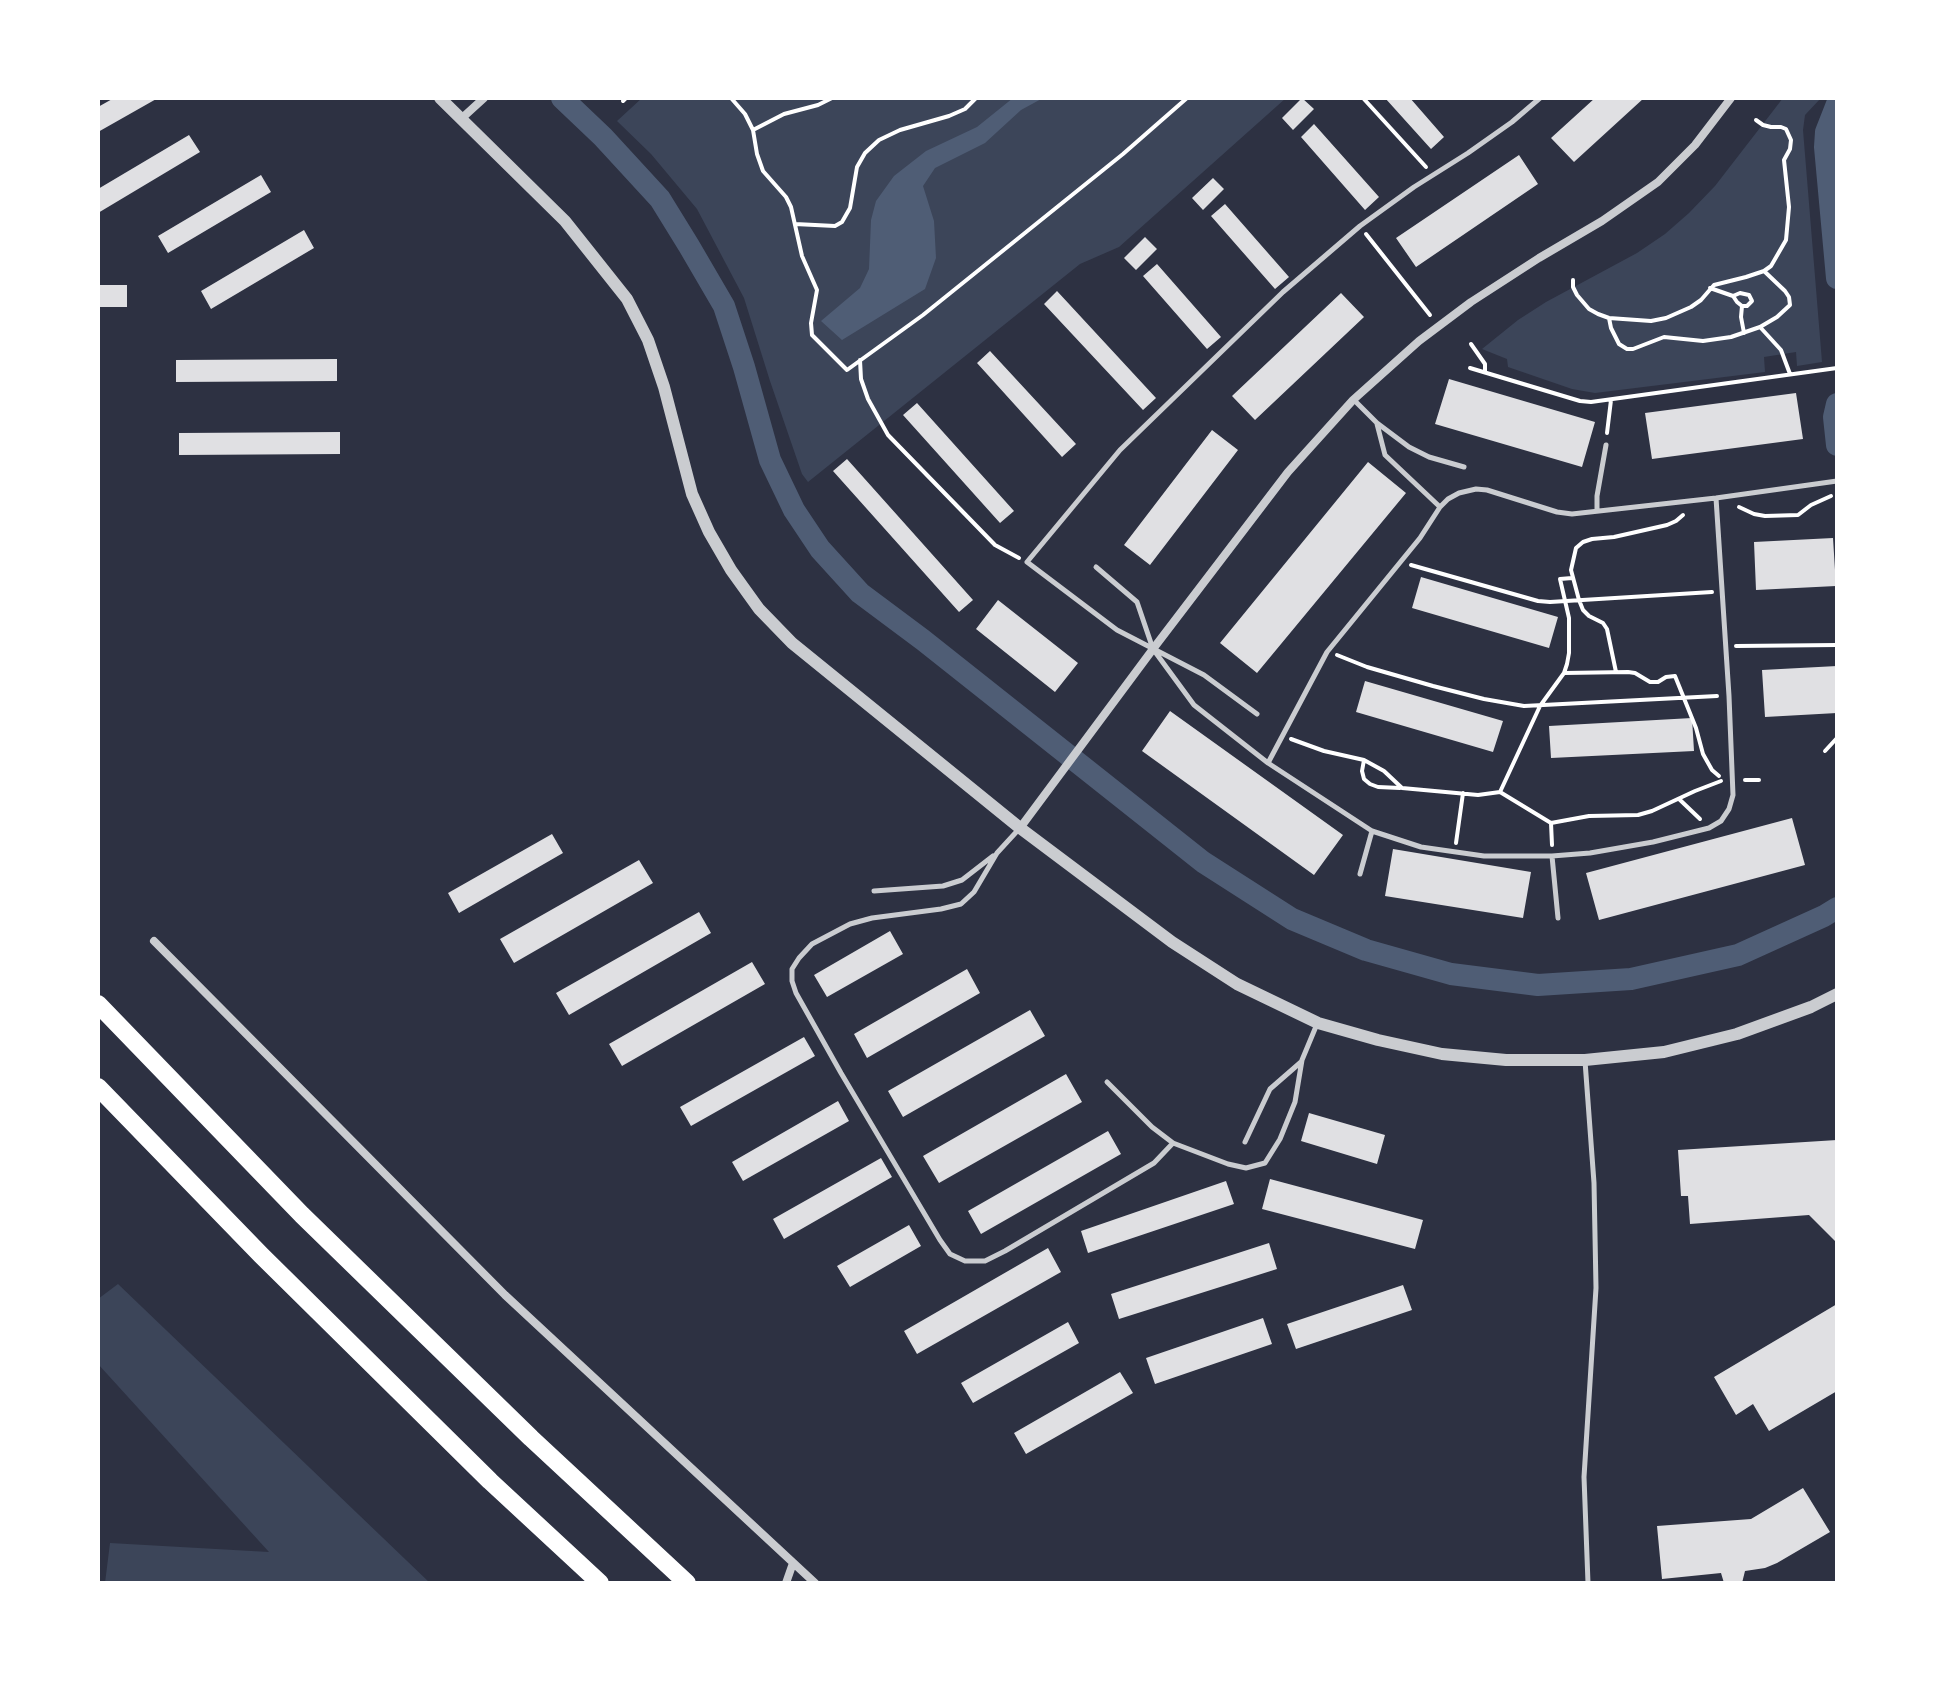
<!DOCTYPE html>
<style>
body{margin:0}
#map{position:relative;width:1935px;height:1681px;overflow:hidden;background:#2d3142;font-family:Raleway,sans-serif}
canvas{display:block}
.frame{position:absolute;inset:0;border:100px solid #fff;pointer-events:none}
</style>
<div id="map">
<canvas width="1935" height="1681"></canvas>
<div class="frame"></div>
</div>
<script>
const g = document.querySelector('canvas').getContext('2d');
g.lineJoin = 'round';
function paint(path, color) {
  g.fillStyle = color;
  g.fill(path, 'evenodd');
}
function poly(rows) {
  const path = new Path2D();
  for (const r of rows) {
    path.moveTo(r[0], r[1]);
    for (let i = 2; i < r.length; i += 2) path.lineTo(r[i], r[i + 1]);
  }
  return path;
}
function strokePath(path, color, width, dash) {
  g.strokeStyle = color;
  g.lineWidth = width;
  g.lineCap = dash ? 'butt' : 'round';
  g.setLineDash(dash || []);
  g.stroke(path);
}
paint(poly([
 [642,98,1286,98,1119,247,1080,264,808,482,802,474,770,381,744,298,697,209,651,154,617,121],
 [1783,98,1821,98,1805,115,1803,130,1822,362,1797,366,1796,352,1764,357,1765,372,1595,393,1572,389,1508,367,1507,359,1482,349,1518,320,1546,302,1637,253,1665,234,1689,213,1715,186],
 [118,1284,430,1583,105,1583,110,1543,269,1552,98,1364,98,1299]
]), '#3c4559');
paint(poly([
 [1013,98,1043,98,1021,110,985,143,935,168,923,186,934,221,936,258,925,289,842,340,821,321,860,288,869,269,871,220,876,201,894,176,926,151,977,127]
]), '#4f5d75');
strokePath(poly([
 [562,98,603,137,660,199,689,246,724,306,744,367,770,460,794,510,820,549,860,593,923,640,1203,862,1292,919,1366,950,1451,974,1538,985,1631,979,1738,955,1824,916,1837,908],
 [1837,104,1826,132,1825,147,1837,278],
 [1837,404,1834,417,1837,445]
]), '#4f5d75', 22);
paint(poly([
 [114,98,158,98,98,132,98,107],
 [1302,98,1314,109,1293,130,1282,118],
 [1385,98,1410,98,1444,137,1431,149],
 [1595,98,1644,98,1574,162,1551,138],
 [1314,124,1379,197,1365,210,1301,137],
 [189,135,200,152,98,213,98,189],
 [1519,155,1538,184,1416,267,1396,238],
 [261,175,271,192,168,253,158,236],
 [1213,178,1224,189,1203,210,1192,198],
 [1225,204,1289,277,1275,289,1211,216],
 [304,230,314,248,211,309,201,291],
 [1145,237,1157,249,1136,270,1124,258],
 [1157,264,1221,337,1207,349,1143,276],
 [98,285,127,285,127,307,98,307],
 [1057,291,1156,398,1143,410,1044,304],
 [1341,293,1364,317,1255,420,1232,396],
 [990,351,1076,444,1062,457,977,363],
 [337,359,337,381,176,382,176,360],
 [1449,379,1595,422,1582,467,1435,424],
 [1796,393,1803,439,1652,459,1645,413],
 [917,403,1014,511,1000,523,903,415],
 [1212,430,1238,450,1150,565,1124,545],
 [340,432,340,454,179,455,179,433],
 [847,459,973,600,959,612,833,471],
 [1368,462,1406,493,1257,673,1220,643],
 [1833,538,1836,586,1756,590,1754,542],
 [1421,577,1558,617,1549,648,1412,608],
 [998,600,1078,663,1055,692,976,629],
 [1837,666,1837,713,1765,717,1762,670],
 [1365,681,1503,721,1493,752,1356,712],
 [1170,711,1343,835,1314,875,1142,751],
 [1692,718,1694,751,1551,758,1549,726],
 [1792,818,1805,865,1599,920,1586,873],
 [552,834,563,853,459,913,448,893],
 [1393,849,1531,872,1523,918,1385,896],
 [639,860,653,883,514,963,500,939],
 [699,912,711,933,569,1015,556,993],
 [890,931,903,954,827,997,814,975],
 [752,962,765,984,622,1066,609,1044],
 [967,969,980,993,867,1058,854,1034],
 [1030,1010,1045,1036,903,1117,888,1091],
 [804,1037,815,1056,691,1126,680,1107],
 [1066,1074,1082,1102,939,1183,923,1156],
 [838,1101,849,1121,743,1181,732,1162],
 [1309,1113,1385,1135,1377,1164,1301,1141],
 [1108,1131,1121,1154,981,1234,968,1211],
 [1837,1140,1837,1243,1809,1215,1690,1224,1688,1196,1681,1196,1678,1150],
 [881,1158,892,1177,784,1239,773,1219],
 [1270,1179,1423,1220,1415,1249,1262,1209],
 [1226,1181,1234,1204,1088,1253,1081,1231],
 [909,1225,921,1246,850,1287,837,1266],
 [1269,1243,1277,1269,1119,1319,1111,1294],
 [1048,1248,1061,1272,917,1354,904,1331],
 [1403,1285,1412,1310,1296,1349,1287,1324],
 [1837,1304,1837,1391,1769,1431,1753,1404,1736,1415,1714,1377],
 [1263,1318,1272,1344,1155,1384,1146,1358],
 [1068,1322,1079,1343,973,1403,961,1383],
 [1120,1372,1133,1393,1026,1454,1014,1433],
 [1803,1488,1830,1532,1777,1563,1765,1568,1745,1571,1742,1583,1724,1583,1721,1573,1662,1579,1657,1526,1751,1519]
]), '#e0e0e3');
strokePath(poly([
 [731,98,745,114,753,130,757,154,763,171,786,197,791,207,802,256,817,290,811,323,812,335,847,370,923,315,1123,154,1187,98],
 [1363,98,1426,167],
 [623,101,626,98],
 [753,130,784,114,818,105,832,98],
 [795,224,835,226,842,222,850,208,857,167,865,153,879,140,900,130,949,116,965,109,976,98],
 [1366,234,1430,315],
 [1573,280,1573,287,1577,295,1589,309,1598,314,1609,318,1651,321,1666,318,1691,307,1701,300,1714,285,1746,277,1764,271,1771,266,1786,240,1789,207,1784,160,1790,149,1791,140,1786,129,1781,127,1771,127,1763,125,1756,120],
 [1710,288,1733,296,1737,302,1742,306,1747,306,1752,301,1749,295,1740,293,1733,296],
 [1742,306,1741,317,1744,333],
 [1609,318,1611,328,1619,344,1627,349,1633,349,1664,337,1703,341,1731,337,1760,327,1777,317,1790,305,1789,297,1785,291,1764,271],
 [1760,327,1781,350,1790,374],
 [1471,344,1485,364,1485,372],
 [860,360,861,379,868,399,888,435,995,545,1019,558],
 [1470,368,1580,401,1591,402,1837,368],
 [1607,433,1611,400],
 [1739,507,1754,514,1765,516,1798,515,1811,505,1831,496],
 [1411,565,1538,601,1550,602,1712,592],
 [1736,646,1837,645],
 [1337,655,1367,667,1433,686,1484,699,1524,706,1717,696],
 [1616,672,1607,629,1603,623,1589,616,1583,610,1579,600,1571,570,1576,548,1583,542,1592,539,1614,537,1667,525,1676,521,1683,515],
 [1564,673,1628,672,1635,673,1650,682,1658,682,1666,677,1675,676,1696,728,1703,754,1712,770,1719,776],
 [1291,739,1324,751,1364,760,1384,771,1402,788,1478,795,1500,792,1551,823,1589,816,1638,815,1652,811,1695,791,1721,781],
 [1825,751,1837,738],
 [1364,760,1362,771,1364,779,1370,784,1378,787,1400,788],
 [1745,780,1759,780],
 [1500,792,1540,706,1564,673,1567,664,1569,653,1569,618,1560,579,1572,578],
 [1679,799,1700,819],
 [1551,823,1552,845],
 [1456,843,1463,793]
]), '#fff', 4);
strokePath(poly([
 [1354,400,1377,423,1409,447,1429,457,1464,467],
 [1377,424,1385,455,1440,507],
 [1597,510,1597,496,1606,445],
 [1096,567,1137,602,1153,649,1194,705,1268,763,1372,831,1421,847,1484,856,1552,856,1590,853,1653,842,1709,828,1721,821,1729,809,1733,795,1729,696,1716,498],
 [1257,714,1204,675,1117,630,1027,562,1120,450,1283,292,1360,226,1414,187,1468,153,1512,122,1540,98],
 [1268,763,1327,652,1420,538,1440,507,1448,499,1459,493,1476,489,1487,490,1557,512,1572,514,1716,498,1837,481],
 [1019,829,997,853,974,892,961,904,941,909,872,918,850,924,812,944,799,958,792,969,792,981,796,993,841,1073,940,1240,950,1254,965,1261,985,1261,1005,1251,1154,1163,1173,1143],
 [1552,856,1558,918],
 [1360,874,1372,831],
 [874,891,943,886,962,880,993,856],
 [1585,1061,1594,1183,1596,1288,1584,1477,1588,1583],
 [1107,1082,1152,1127,1173,1143,1228,1164,1246,1168,1265,1163,1280,1139,1295,1102,1302,1060,1317,1024],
 [1245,1142,1270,1089,1301,1062]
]), '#caccd0', 5);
strokePath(poly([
 [461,119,484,98],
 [1020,828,1153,649,1288,472,1353,400,1419,341,1471,302,1539,258,1602,221,1658,182,1695,145,1731,98],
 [154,941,505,1295,815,1583],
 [786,1583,793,1563]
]), '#caccd0', 8);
strokePath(poly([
 [440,98,565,221,627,299,648,340,664,387,692,494,709,532,731,570,759,609,792,643,1020,828,1172,942,1237,984,1318,1023,1378,1040,1442,1054,1506,1060,1585,1060,1664,1052,1737,1034,1811,1007,1837,994]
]), '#caccd0', 12);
strokePath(poly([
 [98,1004,302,1215,531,1438,687,1583],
 [98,1087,261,1255,490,1481,600,1583]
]), '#fff', 18);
</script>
